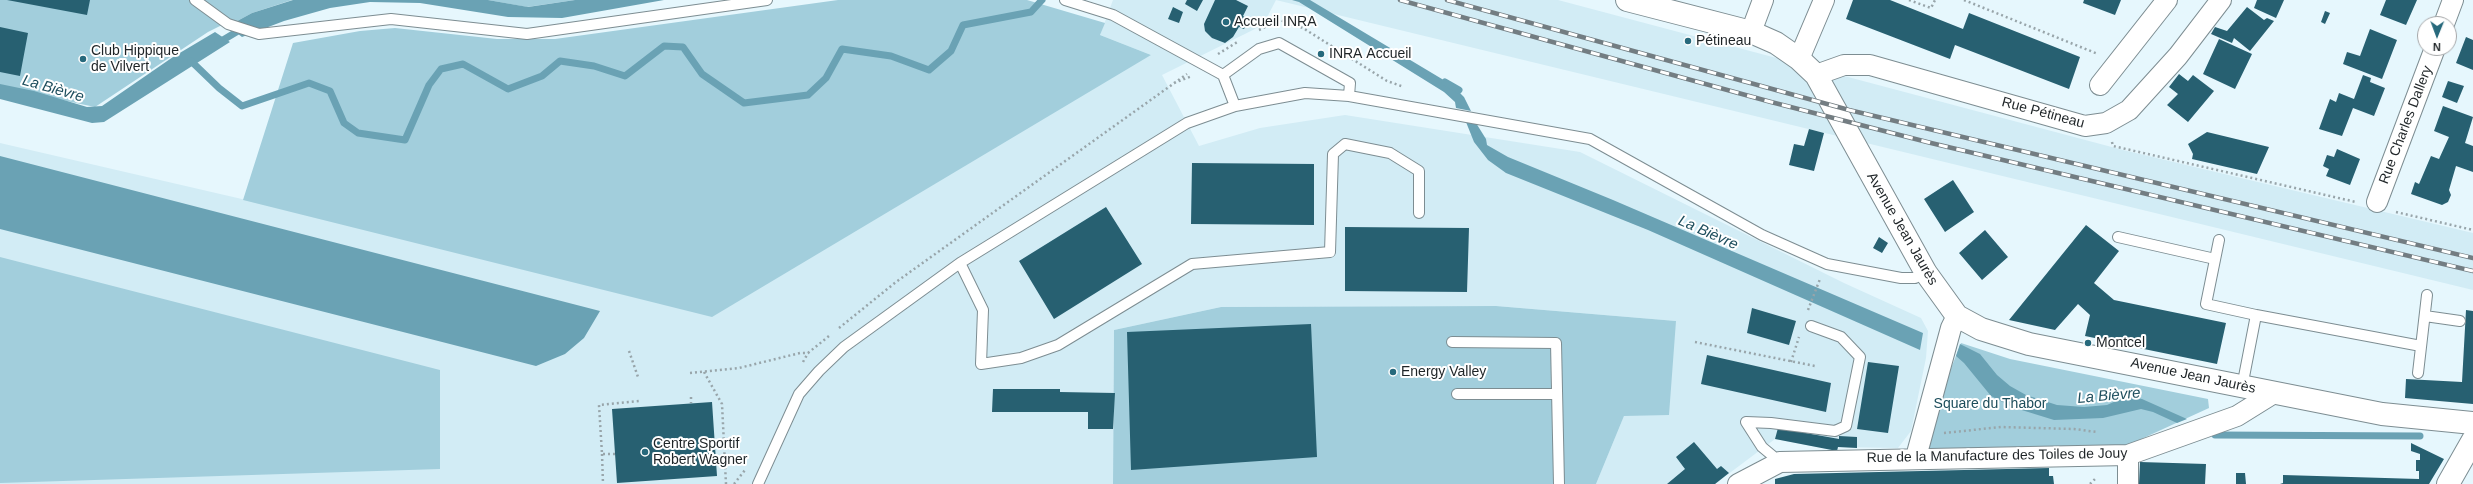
<!DOCTYPE html>
<meta charset="utf-8">
<style>
body{margin:0}
#map{position:relative;width:2473px;height:484px;overflow:hidden;background:#e6f7fd;font-family:Arial,sans-serif}
canvas{display:block}
.north{position:absolute;left:2417px;top:16px;width:40px;height:40px;box-sizing:border-box;background:#fff;border:1px solid #a5a7a9;border-radius:50%;rotate:181deg;font-size:11px;font-weight:700;line-height:16px;text-align:center;color:#1e2427}
.north::after{content:'';display:block;margin:auto;width:14px;height:18px;background:#27697c;clip-path:polygon(50% 0,100% 100%,50% 72%,0 100%)}
</style>
<div id="map">
<canvas width="2473" height="484"></canvas>
<div class="north">N</div>
</div>
<script>
const g = document.querySelector('canvas').getContext('2d');
g.lineJoin = 'round';
function paint(path, color) {
  g.fillStyle = color;
  g.fill(path, 'evenodd');
}
function poly(rows) {
  const path = new Path2D();
  for (const r of rows) {
    path.moveTo(r[0], r[1]);
    for (let i = 2; i < r.length; i += 2) path.lineTo(r[i], r[i + 1]);
  }
  return path;
}
function strokePath(path, color, width, dash) {
  g.strokeStyle = color;
  g.lineWidth = width;
  g.lineCap = dash ? 'butt' : 'round';
  g.setLineDash(dash || []);
  g.stroke(path);
}
function label(font, color, halo, rows, align = 'center') {
  g.font = font + ' Arial,sans-serif';
  g.lineWidth = 4;
  g.setLineDash([]);
  g.textBaseline = 'middle';
  g.strokeStyle = halo;
  g.fillStyle = color;
  for (const [text, x, y, turn = 0] of rows) {
    g.save();
    g.translate(x, y);
    g.rotate((+turn || 0) * Math.PI / 180);
    g.textAlign = isNaN(turn) ? turn : align;
    if (halo) g.strokeText(text, 0, 0);
    g.fillText(text, 0, 0);
    g.restore();
  }
}
paint(poly([
 [1113,0,1558,0,2123,150,2473,233,2473,290,1276,0,1263,25,1162,75,1199,146,1260,128,1345,115,1580,152,1844,283,1921,318,1928,331,1926,358,1911,431,1898,448,1838,447,1837,451,1775,439,1715,484,1596,484,1624,416,1676,321,1496,306,1221,307,1114,330,1113,484,0,484,0,143,272,206,1151,55,1100,35]
]), '#d2ecf5');
paint(poly([
 [0,0,292,0,252,13,228,26,230,21,208,32,95,107,0,87],
 [488,0,575,0,527,7],
 [838,0,1027,0,1105,23,1100,35,1151,55,712,317,243,200,293,43,360,31,395,28,497,39,555,39],
 [0,257,440,370,440,469,0,483],
 [1496,306,1676,321,1669,415,1624,416,1596,484,1113,484,1114,330,1221,307],
 [1961,343,2010,359,2208,399,2209,408,2126,446,1916,457]
]), '#a2cedc');
paint(poly([
 [293,0,488,0,528,7,575,0,664,0,562,18,508,17,420,3,370,2,330,8,284,21,242,37,228,26,252,13],
 [1292,0,1310,0,1452,85,1464,97,1471,111,1456,108,1455,102,1444,92,1299,2],
 [215,32,230,42,104,122,92,123,0,99,0,84,34,91,87,107,102,106,173,57],
 [1466,122,1476,123,1486,139,1487,145,1508,157,1613,200,1923,333,1920,350,1648,230,1506,173,1488,160,1474,142],
 [0,156,600,311,584,338,565,354,536,366,0,229],
 [1960,344,1980,354,1997,375,2010,386,2026,395,2057,405,2084,407,2107,405,2127,396,2142,399,2187,419,2177,423,2153,412,2141,409,2103,418,2054,420,2012,407,1991,396,1964,363,1956,356]
]), '#6aa2b4');
strokePath(poly([
 [218,43,243,28],
 [191,61,219,88,242,106,309,83,330,91,344,123,358,133,405,140,429,85,441,69,463,64,508,89,542,76,560,61,594,66,625,76,664,46,683,47,702,74,744,103,808,95,826,78,842,49,891,56,929,70,951,51,963,25,1031,12,1042,0],
 [1445,82,1459,90],
 [2215,435,2420,436]
]), '#6aa2b4', 7);
paint(poly([
 [7,0,90,0,87,15],
 [1187,0,1203,0,1197,11,1185,4],
 [1215,0,1236,0,1248,6,1243,16,1249,20,1244,29,1239,27,1233,37,1225,43,1212,38,1205,31,1204,24],
 [1853,0,1890,0,1963,29,1969,13,2080,57,2069,89,1955,45,1950,59,1846,19],
 [2084,0,2121,0,2115,15,2083,3],
 [2257,0,2284,0,2276,18,2254,8],
 [2386,0,2417,0,2406,25,2380,15],
 [1173,7,1183,12,1179,23,1168,19],
 [2247,7,2264,20,2267,18,2274,21,2250,51,2234,38,2232,43,2211,34,2215,27,2227,31],
 [2325,11,2330,13,2325,24,2321,22],
 [0,27,28,33,20,76,0,72],
 [2370,29,2397,40,2382,79,2343,64,2347,52,2360,56],
 [2466,37,2473,40,2473,70,2456,63],
 [2219,39,2252,54,2235,89,2203,74],
 [2179,74,2188,81,2193,75,2214,91,2188,122,2167,105,2178,94,2169,87],
 [2363,75,2371,78,2370,82,2385,88,2374,116,2353,108,2342,136,2319,129,2330,99,2336,102,2339,93,2354,99],
 [2448,81,2464,86,2457,103,2442,97],
 [2443,106,2473,117,2465,143,2473,146,2473,172,2456,166,2449,190,2451,195,2448,202,2442,205,2411,194,2415,182,2419,184,2431,156,2439,159,2449,137,2434,131],
 [1809,129,1824,133,1814,171,1789,165,1794,144,1804,146],
 [2207,132,2269,147,2257,174,2192,159,2193,154,2188,144],
 [2337,149,2360,159,2350,185,2326,176,2329,169,2323,166,2327,155,2334,157],
 [1192,163,1314,164,1314,225,1191,224],
 [1953,180,1974,212,1945,232,1924,199],
 [1106,207,1142,264,1054,319,1019,261],
 [2086,225,2119,251,2094,283,2114,300,2226,323,2217,364,2139,348,2140,345,2129,343,2129,345,2085,336,2090,315,2078,304,2055,330,2009,320],
 [1345,227,1469,228,1467,292,1345,291],
 [1985,230,2008,257,1982,280,1959,253],
 [1879,237,1888,243,1882,253,1873,248],
 [1752,308,1796,321,1789,345,1747,333],
 [2466,310,2473,311,2473,404,2405,398,2406,379,2462,382],
 [1311,324,1317,457,1131,470,1127,332],
 [1707,355,1831,383,1826,412,1701,384],
 [1868,362,1899,366,1888,433,1857,429],
 [993,389,1060,389,1060,392,1115,393,1113,429,1088,429,1088,412,992,412],
 [712,402,717,476,617,483,612,409],
 [1778,428,1839,439,1839,436,1857,437,1857,448,1838,447,1837,451,1775,439],
 [1694,442,1717,469,1721,466,1729,473,1715,484,1667,484,1685,469,1676,457],
 [2411,443,2444,459,2429,484,2280,484,2283,483,2283,475,2419,479,2419,471,2416,471,2416,460,2420,460,2420,454,2411,451],
 [2140,462,2206,464,2205,484,2139,484],
 [2049,468,2049,476,2053,476,2054,484,1775,484,1775,479,1794,474],
 [2236,473,2245,473,2246,484,2236,484]
]), '#276071');
const service = poly([
 [195,0,228,24,259,34,391,19,527,34,767,0],
 [1065,0,1113,15,1223,75,1235,106],
 [1223,75,1259,49,1279,43,1350,83,1349,96],
 [2118,237,2215,259],
 [2219,240,2206,304,2256,315],
 [960,263,983,310,981,364,1021,358,1058,345,1192,264,1330,252,1333,154,1345,144,1390,153,1419,171,1419,213],
 [2425,316,2460,321],
 [1452,342,1556,343,1559,484],
 [2418,373,2427,295],
 [2242,387,2256,315,2421,346],
 [1457,394,1557,394],
 [1780,462,1762,447,1746,422,1771,423,1835,431,1846,426,1860,357,1841,337,1811,326],
 [758,484,799,394,819,371,844,347,960,263,1187,123,1235,106,1305,93,1349,96,1590,139,1762,235,1827,264,1901,278,1915,278,1926,273]
]);
const minor = poly([
 [2444,24,2453,0],
 [1751,32,1763,0],
 [1799,59,1824,0],
 [1816,75,1844,65,1870,65,2085,126,2106,123,2129,110,2178,56,2221,0],
 [2100,85,2167,0],
 [2377,202,2435,48],
 [1916,457,1951,328,1957,316],
 [1738,484,1780,462,2128,455,2237,416,2274,393],
 [2128,484,2128,455]
]);
const tertiary = poly([
 [1627,0,1751,32,1776,43,1799,59,1816,75,1926,273,1957,316,1981,329,2029,344,2382,414,2473,423]
]);
const secondary = poly([
 [2448,484,2473,440]
]);
strokePath(service, '#7d8d92', 12);
strokePath(minor, '#7d8d92', 22);
strokePath(tertiary, '#7d8d92', 24);
strokePath(secondary, '#7d8d92', 24);
strokePath(poly([
 [1909,0,1931,8,1935,0],
 [1964,0,2098,54],
 [1259,30,1280,20,1303,28,1387,81,1404,87],
 [1218,54,1239,41],
 [1174,83,1192,76],
 [2112,142,2113,146,2356,202],
 [2396,212,2473,230],
 [1808,310,1820,279],
 [839,328,896,282,1187,74],
 [1695,342,1815,366],
 [629,351,638,377],
 [803,362,808,353],
 [1791,362,1799,337],
 [704,372,722,404,726,484],
 [690,373,739,368,800,353,808,353,829,336],
 [691,397,691,403],
 [1944,433,2001,427,2074,429,2097,432],
 [602,454,603,484],
 [615,454,602,454,599,405,639,401],
 [734,484,745,470],
 [2090,484,2096,478]
]), '#98a5aa', 2.5, [2, 3]);
strokePath(service, '#fff', 10);
strokePath(minor, '#fff', 20);
strokePath(tertiary, '#fff', 22);
strokePath(secondary, '#fff', 22);
const rail = poly([
 [1400,0,1771,102,1931,143,2473,271],
 [1447,0,1849,110,2473,258]
]);
strokePath(rail, '#737d82', 4.5);
strokePath(rail, '#fff', 3, [9]);
for (const [x, y, r, color] of [
 [1226,22,4,"#27697c"],
 [1688,41,4,"#27697c"],
 [1321,54,4,"#27697c"],
 [83,59,4,"#27697c"],
 [2088,343,4,"#27697c"],
 [1393,372,4,"#27697c"],
 [645,452,4,"#27697c"]
]) {
  const dot = new Path2D();
  dot.arc(x, y, r, 0, 2 * Math.PI);
  g.fillStyle = color;
  g.fill(dot);
  strokePath(dot, '#fff', 1.5);
}
label('14px', '#1e2427', '#fff', [
 ["Accueil INRA",1234,22],
 ["Pétineau",1696,41],
 ["Club Hippique",91,51],
 ["de Vilvert",91,67],
 ["INRA Accueil",1329,54],
 ["Montcel",2096,343],
 ["Energy Valley",1401,372],
 ["Centre Sportif",653,444],
 ["Robert Wagner",653,460]
], 'left');
label('14px', '#1e2427', '#fff', [
 ["Rue Pétineau",2043,113,15],
 ["Rue Charles Dallery",2406,125,-69],
 ["Avenue Jean Jaurès",1902,229,60],
 ["Avenue Jean Jaurès",2193,376,12],
 ["Rue de la Manufacture des Toiles de Jouy",1997,456,-1]
]);
label('14px', '#1c4d5b', '#fff', [
 ["Square du Thabor",1990,404]
]);
label('italic 15px', '#1f4f5e', '#fff', [
 ["La Bièvre",53,89,16],
 ["La Bièvre",1708,233,24],
 ["La Bièvre",2109,396,-5]
]);
</script>
